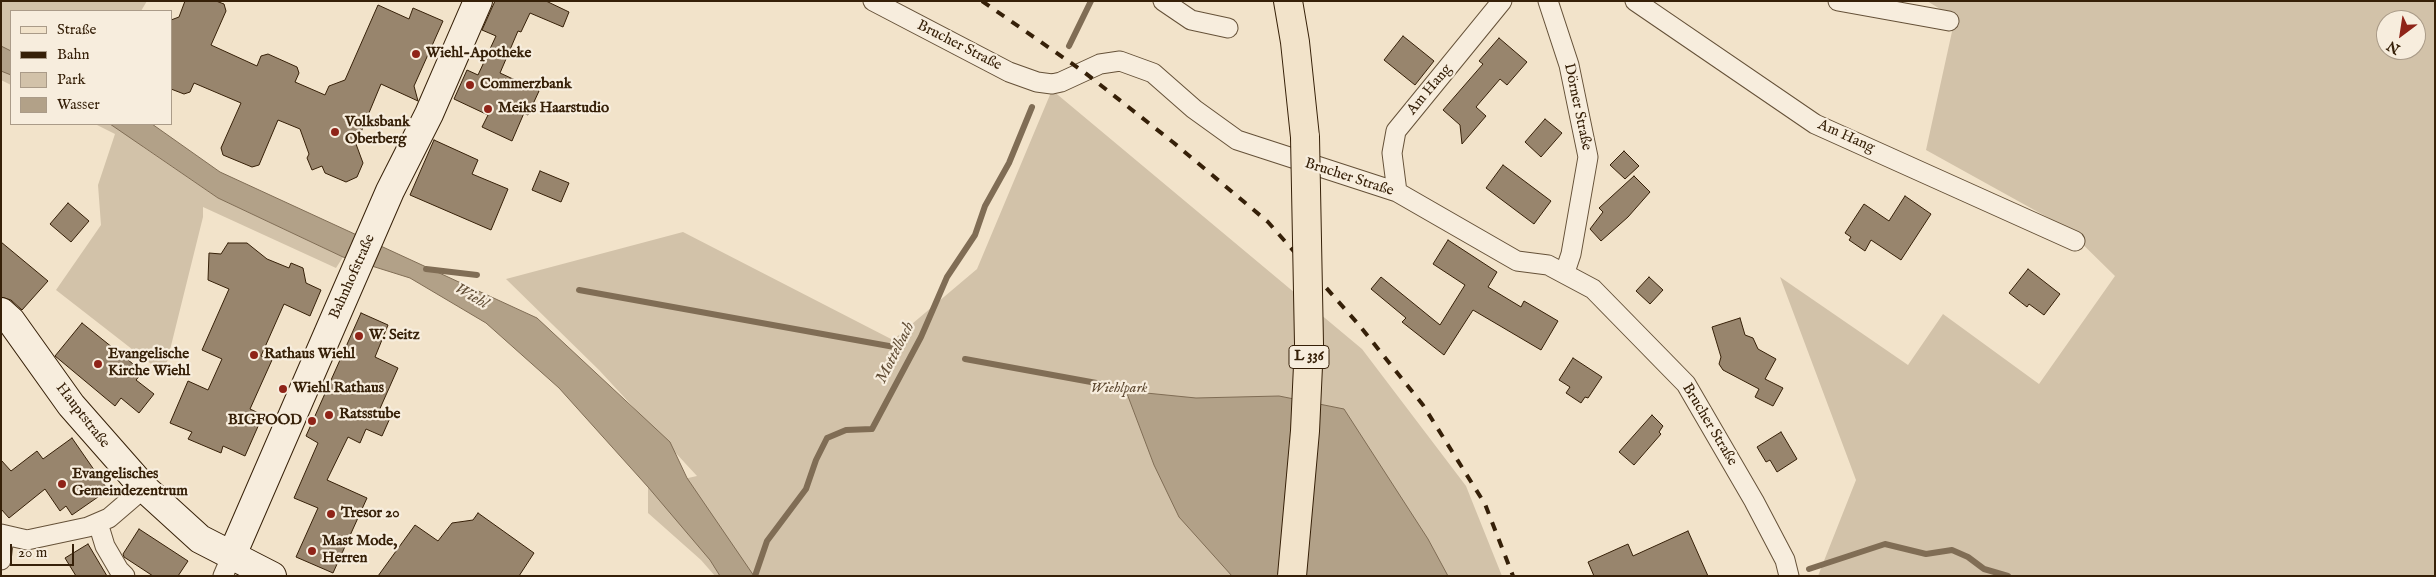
<!DOCTYPE html>
<meta charset="utf-8">
<style>
body{margin:0}
#map{position:relative;width:2436px;height:577px;overflow:hidden;background:#f2e3ca;font-family:"IM FELL English",serif}
canvas{display:block}
.frame{position:absolute;inset:0;border:2px solid #362008;pointer-events:none}
.legend{position:absolute;left:10px;top:10px;width:162px;height:115px;box-sizing:border-box;background:#f7eddd;border:1px solid #aa9b88;margin:0;padding:6px 9px;list-style:none;font-size:15px;color:#362008}
.legend li{display:flex;align-items:center;gap:10px;height:25px}
.legend b{width:25px;border:1px solid #aa9b88}
.north{position:absolute;left:2376px;top:10px;width:50px;height:50px;box-sizing:border-box;background:#f7eddd;border:1px solid #aa9b88;border-radius:50%;rotate:211deg;font-size:14px;font-weight:700;line-height:20px;text-align:center;color:#362008}
.north::after{content:'';display:block;margin:auto;width:18px;height:22px;background:#8f2418;clip-path:polygon(50% 0,100% 100%,50% 72%,0 100%)}
.scale{position:absolute;left:10px;top:544px;width:64px;height:22px;box-sizing:border-box;border:2px solid #362008;border-top:0;padding-left:6px;font-size:15px;line-height:18px;white-space:nowrap;color:#362008;-webkit-text-stroke:4px #f7eddd;paint-order:stroke}
</style>
<div id="map">
<canvas width="2436" height="577"></canvas>
<div class="frame"></div>
<ul class="legend">
<li><b style="height:6px;background:#f2e3ca"></b>Straße</li>
<li><b style="height:6px;background:#362008"></b>Bahn</li>
<li><b style="height:14px;background:#d2c2a9"></b>Park</li>
<li><b style="height:14px;background:#b2a188"></b>Wasser</li>
</ul>
<div class="north">N</div>
<div class="scale">20 m</div>
</div>
<script>
const g = document.querySelector('canvas').getContext('2d');
g.lineJoin = 'round';
function paint(path, color) {
  g.fillStyle = color;
  g.fill(path, 'evenodd');
}
function poly(rows) {
  const path = new Path2D();
  for (const r of rows) {
    path.moveTo(r[0], r[1]);
    for (let i = 2; i < r.length; i += 2) path.lineTo(r[i], r[i + 1]);
  }
  return path;
}
function strokePath(path, color, width, dash) {
  g.strokeStyle = color;
  g.lineWidth = width;
  g.lineCap = dash ? 'butt' : 'round';
  g.setLineDash(dash || []);
  g.stroke(path);
}
function label(font, color, halo, rows, align = 'center') {
  g.font = font + ' "IM FELL English",serif';
  g.lineWidth = 4.5;
  g.setLineDash([]);
  g.textBaseline = 'middle';
  g.strokeStyle = halo;
  g.fillStyle = color;
  for (const [text, x, y, turn = 0] of rows) {
    g.save();
    g.translate(x, y);
    g.rotate((+turn || 0) * Math.PI / 180);
    g.textAlign = isNaN(turn) ? turn : align;
    if (halo) g.strokeText(text, 0, 0);
    g.fillText(text, 0, 0);
    g.restore();
  }
}
paint(poly([
 [1,1,147,1,141,11,11,11,11,85,1,80],
 [1927,1,2435,1,2435,576,1818,576,1856,480,1780,277,1908,365,1943,314,2039,384,2115,276,2065,227,1926,150,1955,18],
 [2386,20,2416,20,2416,50,2386,50],
 [1052,90,1362,349,1466,486,1502,576,715,576,701,560,648,513,648,487,697,476,599,370,506,279,683,232,893,340,977,269],
 [95,124,151,124,143,147,218,198,343,257,336,268,203,207,203,217,164,374,56,290,101,225,98,185,115,134]
]), '#d2c2a9');
const water = poly([
 [1,46,11,51,11,75,1,71,1,46],
 [110,124,152,124,220,172,537,318,670,442,687,478,754,576,720,576,710,560,648,487,559,388,486,323,410,278,343,257,218,198,110,124],
 [1126,391,1196,398,1279,396,1344,409,1428,539,1448,576,1232,576,1179,517,1154,465,1126,391]
]);
paint(water, '#b2a188');
strokePath(water, '#806d55', 1);
strokePath(poly([
 [1069,46,1091,1],
 [426,269,477,275],
 [579,290,900,348],
 [965,359,1102,384,1126,391],
 [1809,569,1885,544,1926,554,1952,550,1968,557,1984,569,2008,576],
 [755,576,767,541,806,489,816,460,827,438,846,430,872,429,921,337,947,277,975,235,985,206,1009,163,1032,107]
]), '#806d55', 6);
const building = poly([
 [185,1,216,1,224,4,226,11,211,45,257,66,261,56,268,54,297,67,299,73,295,82,325,95,329,86,345,80,378,5,409,19,413,8,443,21,414,86,418,101,381,84,356,144,363,163,357,177,346,182,325,173,322,166,312,170,307,158,309,154,300,129,278,120,259,165,252,167,223,155,221,148,241,103,194,83,190,92,184,94,171,89,171,20,179,17,185,1],
 [495,1,546,1,569,12,563,27,530,13,521,32,518,31,500,73,539,91,528,115,524,113,512,141,482,127,488,115,454,99,467,70,478,75,496,36,482,30,495,1],
 [1403,36,1434,61,1415,85,1384,60,1403,36],
 [1499,38,1527,62,1507,85,1500,79,1476,107,1486,116,1462,144,1460,125,1443,110,1483,64,1479,61,1499,38],
 [1545,119,1562,133,1541,157,1525,142,1545,119],
 [434,140,478,160,472,174,508,189,491,230,410,195,434,140],
 [1624,151,1639,166,1625,179,1610,165,1624,151],
 [1503,165,1551,201,1534,224,1486,188,1503,165],
 [540,171,569,183,561,202,532,190,540,171],
 [1634,176,1650,192,1628,217,1601,241,1590,229,1603,212,1599,208,1634,176],
 [1905,196,1931,214,1901,260,1871,240,1865,251,1849,240,1851,237,1845,233,1864,204,1889,221,1905,196],
 [68,203,89,221,71,242,50,224,68,203],
 [1448,240,1497,272,1488,287,1521,307,1524,301,1558,321,1541,350,1473,310,1444,355,1402,322,1406,318,1371,289,1381,277,1440,325,1465,285,1433,264,1448,240],
 [1,242,48,281,22,310,11,300,1,297,1,242],
 [228,243,247,243,267,259,289,268,291,263,303,268,306,283,321,290,310,316,284,304,261,356,272,360,250,409,263,415,245,456,223,446,221,453,188,439,192,432,170,423,188,381,208,390,222,359,202,350,229,289,208,280,209,253,221,254,228,243],
 [2028,269,2060,294,2044,315,2029,304,2027,307,2009,293,2028,269],
 [1649,277,1663,290,1650,304,1636,291,1649,277],
 [361,313,388,325,375,357,398,368,378,413,390,418,382,436,366,429,360,443,348,437,327,480,367,498,333,573,296,557,318,508,294,498,318,443,306,436,361,313],
 [1740,318,1745,335,1753,338,1758,349,1776,359,1765,379,1783,388,1773,406,1755,397,1759,389,1723,370,1719,364,1721,357,1712,327,1740,318],
 [82,323,143,372,136,380,154,394,139,413,121,398,115,406,55,356,82,323],
 [1573,358,1602,377,1588,398,1585,397,1581,403,1566,393,1570,387,1559,380,1573,358],
 [1652,415,1663,426,1659,432,1661,434,1634,465,1619,452,1652,415],
 [1781,432,1797,459,1777,472,1770,460,1766,462,1757,447,1781,432],
 [72,438,108,490,72,515,66,506,60,511,45,489,9,518,1,509,1,460,11,471,37,451,43,459,72,438],
 [478,513,534,553,519,576,378,576,415,525,438,541,452,523,473,520,478,513],
 [139,529,188,561,178,576,153,576,124,557,123,554,139,529],
 [1688,531,1708,576,1594,576,1588,562,1628,544,1633,556,1688,531],
 [88,544,107,576,76,576,65,558,88,544]
]);
paint(building, '#98856d');
strokePath(building, '#362008', 1);
const street = poly([
 [873,1,1009,72,1037,82,1052,84,1061,82,1100,64,1120,61,1153,73,1194,109,1237,140,1397,192,1517,261,1548,265,1593,289,1686,384,1754,501,1785,560,1789,576],
 [1163,1,1191,20,1228,28],
 [1548,1,1569,65,1588,157,1571,254,1565,272],
 [1635,1,1815,124,2075,241],
 [1838,1,1949,21],
 [1397,192,1392,153,1396,131,1502,1],
 [98,523,105,546,119,570,125,576],
 [1,534,27,540,88,527,109,518,144,488],
 [1,560,4,536],
 [223,576,232,555]
]);
const secondary = poly([
 [1,312,11,321,71,405,144,488,200,539,272,576],
 [232,555,390,191,429,114,478,1]
]);
const primary = poly([
 [1288,1,1295,42,1305,137]
]);
strokePath(street, '#655138', 21);
strokePath(secondary, '#362008', 30);
strokePath(primary, '#362008', 30);
strokePath(street, '#f7eddd', 19);
strokePath(secondary, '#f7eddd', 28);
strokePath(primary, '#f2e3ca', 28);
strokePath(poly([
 [982,1,1084,72,1174,143,1268,222,1359,325,1423,405,1485,504,1513,576]
]), '#362008', 4, [9, 9]);
const primaryBridge = poly([
 [1292,576,1305,431,1309,344,1305,137]
]);
strokePath(primaryBridge, '#362008', 30, []);
strokePath(primaryBridge, '#f2e3ca', 28);
for (const [x, y, r, color] of [
 [416,54,5,"#8f2418"],
 [470,85,5,"#8f2418"],
 [488,109,5,"#8f2418"],
 [335,132,5,"#8f2418"],
 [359,336,5,"#8f2418"],
 [254,355,5,"#8f2418"],
 [98,364,5,"#8f2418"],
 [283,389,5,"#8f2418"],
 [329,415,5,"#8f2418"],
 [312,421,5,"#8f2418"],
 [62,484,5,"#8f2418"],
 [331,514,5,"#8f2418"],
 [312,551,5,"#8f2418"]
]) {
  const dot = new Path2D();
  dot.arc(x, y, r, 0, 2 * Math.PI);
  g.fillStyle = color;
  g.fill(dot);
  strokePath(dot, '#f7eddd', 2);
}
for (const [x, y, w] of [
 [1309,357,40]
]) {
  const box = new Path2D();
  box.roundRect(x - w / 2, y - 11.5, w, 23, 4);
  g.fillStyle = '#f7eddd';
  g.fill(box);
  strokePath(box, '#362008', 1);
}
label('bold 14px', '#362008', null, [
 ["L 336",1309,357]
]);
label('15px', '#362008', '#f7eddd', [
 ["Brucher Straße",959,46,27],
 ["Am Hang",1430,90,-50],
 ["Dörner Straße",1577,107,78],
 ["Am Hang",1846,137,24],
 ["Brucher Straße",1349,178,18],
 ["Bahnhofstraße",353,277,-66],
 ["Hauptstraße",82,416,52],
 ["Brucher Straße",1709,425,59]
]);
label('bold 15px', '#362008', '#f7eddd', [
 ["Wiehl-Apotheke",426,54],
 ["Commerzbank",480,85],
 ["Meiks Haarstudio",498,109],
 ["Volksbank",345,123],
 ["Oberberg",345,140],
 ["W. Seitz",369,336],
 ["Evangelische",108,355],
 ["Kirche Wiehl",108,372],
 ["Rathaus Wiehl",264,355],
 ["Wiehl Rathaus",293,389],
 ["Ratsstube",339,415],
 ["BIGFOOD",302,421,"right"],
 ["Evangelisches",72,475],
 ["Gemeindezentrum",72,492],
 ["Tresor 20",341,514],
 ["Mast Mode,",322,542],
 ["Herren",322,559]
], 'left');
label('italic 15px', '#5d4830', '#f7eddd', [
 ["Wiehlpark",1119,389]
]);
label('italic 16px', '#614d35', '#f7eddd', [
 ["Wiehl",471,297,30],
 ["Mottelbach",896,353,-63]
]);
</script>
